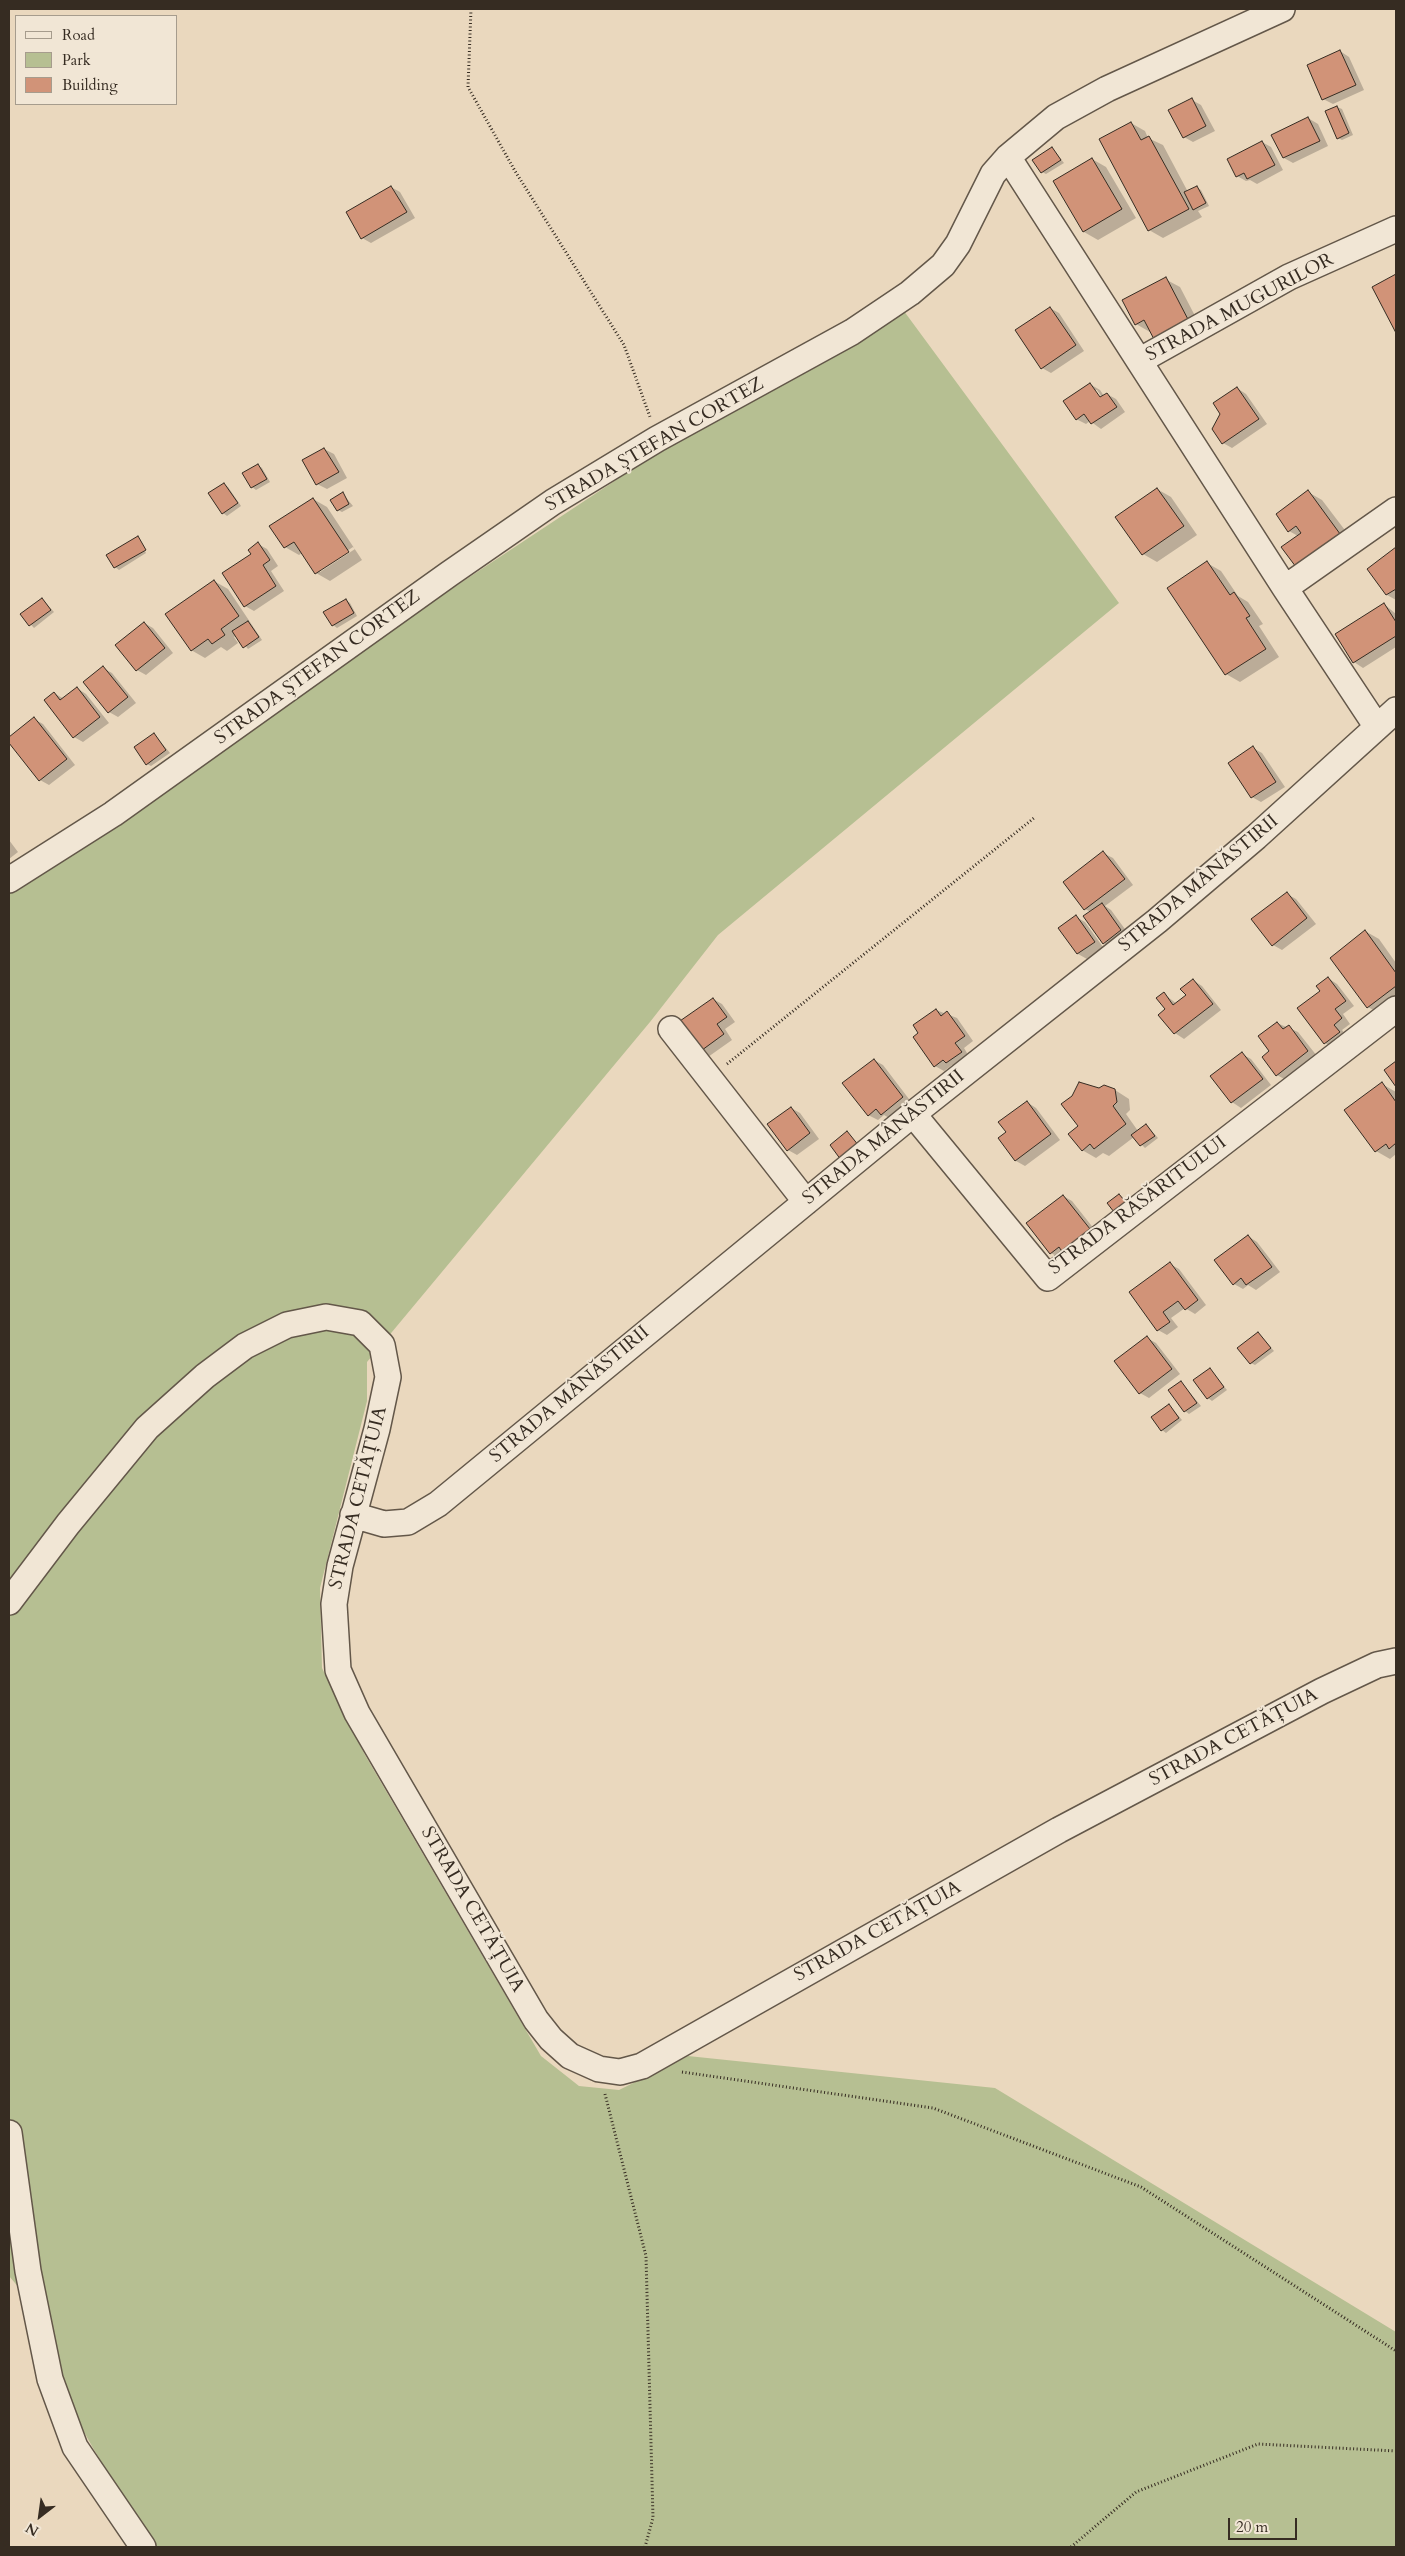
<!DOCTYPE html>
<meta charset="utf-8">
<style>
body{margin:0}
#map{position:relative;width:1405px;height:2556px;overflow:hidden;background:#ead8be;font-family:Cardo,serif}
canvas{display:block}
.frame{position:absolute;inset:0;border:10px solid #362c22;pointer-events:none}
.legend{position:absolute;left:15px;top:15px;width:162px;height:90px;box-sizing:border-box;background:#f1e6d5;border:1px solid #a69c8d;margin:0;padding:6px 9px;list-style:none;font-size:15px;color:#362c22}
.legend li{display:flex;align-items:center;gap:10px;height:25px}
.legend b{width:25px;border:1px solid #a69c8d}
.north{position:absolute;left:15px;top:2491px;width:50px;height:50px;-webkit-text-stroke:4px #f1e6d5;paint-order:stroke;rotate:210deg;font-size:14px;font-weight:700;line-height:20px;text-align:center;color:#362c22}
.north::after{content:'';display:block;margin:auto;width:18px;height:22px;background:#362c22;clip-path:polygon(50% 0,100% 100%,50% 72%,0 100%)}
.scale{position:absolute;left:1228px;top:2518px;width:69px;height:22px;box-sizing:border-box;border:2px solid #362c22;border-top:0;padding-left:6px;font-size:15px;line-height:18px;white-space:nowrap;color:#362c22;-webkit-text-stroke:4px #f1e6d5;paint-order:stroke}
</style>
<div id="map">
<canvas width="1405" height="2556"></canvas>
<div class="frame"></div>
<ul class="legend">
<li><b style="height:6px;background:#f1e6d5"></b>Road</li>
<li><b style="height:14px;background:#b6bf92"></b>Park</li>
<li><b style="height:14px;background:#d19378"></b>Building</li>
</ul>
<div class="north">N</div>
<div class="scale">20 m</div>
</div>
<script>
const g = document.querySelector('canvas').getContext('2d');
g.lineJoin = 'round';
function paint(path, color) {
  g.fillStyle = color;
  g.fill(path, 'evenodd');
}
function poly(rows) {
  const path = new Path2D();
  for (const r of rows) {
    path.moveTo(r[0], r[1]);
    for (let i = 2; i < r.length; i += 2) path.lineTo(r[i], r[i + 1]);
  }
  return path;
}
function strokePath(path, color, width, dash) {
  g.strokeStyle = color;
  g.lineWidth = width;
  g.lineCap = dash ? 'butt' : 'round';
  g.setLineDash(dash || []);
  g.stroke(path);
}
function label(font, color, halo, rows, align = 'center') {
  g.font = font + ' Cardo,serif';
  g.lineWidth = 4;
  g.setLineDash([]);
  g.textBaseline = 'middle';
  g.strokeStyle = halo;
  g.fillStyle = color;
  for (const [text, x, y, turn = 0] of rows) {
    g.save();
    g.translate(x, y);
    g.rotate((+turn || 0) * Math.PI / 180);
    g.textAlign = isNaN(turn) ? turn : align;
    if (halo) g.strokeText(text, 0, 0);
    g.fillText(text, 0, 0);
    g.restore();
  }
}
paint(poly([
 [898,303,1119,603,718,935,650,1022,367,1362,367,1401,320,1588,322,1668,365,1755,541,2056,579,2086,619,2090,688,2056,995,2088,1396,2332,1396,2547,153,2547,93,2448,39,2351,26,2296,9,2276,9,882,681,437]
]), '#b6bf92');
paint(poly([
 [1340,51,1349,57,1364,90,1333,104,1323,99],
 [1192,100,1201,105,1215,131,1193,142,1184,137],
 [1337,107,1342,109,1353,135,1342,140,1338,138],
 [1308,118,1318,124,1328,146,1293,163,1284,158],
 [1131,123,1145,131,1148,138,1163,145,1188,192,1196,187,1201,190,1209,206,1198,211,1202,217,1163,238,1149,230],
 [1262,142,1271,147,1283,170,1257,184,1250,180,1246,181,1237,176],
 [1052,148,1064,163,1046,174,1042,172],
 [1092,159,1106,167,1136,218,1098,240,1084,232,1054,181],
 [391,187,400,192,415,218,371,243,362,238],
 [1396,275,1396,330,1374,287],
 [1165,279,1180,287,1205,335,1150,332,1136,324],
 [1050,308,1059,313,1084,351,1051,373,1042,368],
 [1090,384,1100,390,1104,396,1107,394,1116,399,1125,412,1101,429,1090,421,1086,424,1076,419],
 [1094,390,1097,390,1105,402,1103,403],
 [1237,388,1246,394,1267,424,1232,448,1223,443],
 [324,449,334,454,347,478,327,489,317,484],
 [258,465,262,468,270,482,256,490,252,487],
 [224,484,228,487,241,506,227,516,223,513],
 [1157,489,1171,497,1197,535,1157,562,1143,554,1117,517],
 [1308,492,1322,500,1357,546,1298,536,1289,531],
 [343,494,353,506,342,512,338,510],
 [313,499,327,507,362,560,330,581,316,573,302,553,299,555,285,547],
 [353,547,355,549,320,572,320,569],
 [138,538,146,553,119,570,115,567],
 [258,544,267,549,278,566,271,571,284,591,254,611,245,606,252,554],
 [1396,548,1396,600,1387,595,1369,569],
 [1207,563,1221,571,1238,596,1248,602,1263,624,1259,626,1279,657,1240,682,1226,674],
 [214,581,228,589,262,640,248,649,237,635,234,637,238,643,227,651,221,647,205,658,191,650],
 [42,599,54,612,34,628,22,615],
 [346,600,350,603,357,616,337,628,333,625],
 [1384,604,1396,614,1396,647,1363,668,1354,662],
 [144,623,153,628,173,653,146,675,137,670],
 [103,668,112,673,136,703,118,717,109,712],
 [77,688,86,694,109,723,83,742,74,737,54,693,64,699],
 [34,719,43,724,75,765,49,785,40,780,9,741],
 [154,734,170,753,151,766,147,764],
 [1253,748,1262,753,1285,787,1261,802,1252,797],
 [9,840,18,852,9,859],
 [1103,853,1113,858,1133,885,1105,906,1111,910,1130,936,1113,948,1104,943,1091,912,1085,909],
 [1287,894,1296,899,1316,924,1282,950,1273,945],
 [1076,917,1085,922,1103,947,1087,959,1078,954,1060,928],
 [1365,931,1379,939,1396,963,1396,1005,1382,1015,1368,1007,1331,958],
 [1328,978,1337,984,1354,1006,1343,1014,1350,1024,1342,1030,1348,1038,1334,1048,1325,1043,1322,991],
 [1193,980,1202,986,1221,1010,1184,1039,1175,1033,1164,994,1177,1004,1188,996],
 [713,999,722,1004,735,1022,725,1029,732,1040,708,1057,699,1052],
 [936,1010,957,1018,973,1041,964,1048,970,1058,956,1068,952,1065,944,1071,935,1066,920,1033],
 [1277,1023,1298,1032,1317,1056,1286,1080,1277,1075],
 [1242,1054,1251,1059,1271,1085,1241,1108,1232,1102,1212,1076],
 [874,1060,883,1065,912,1103,891,1119,884,1115,878,1120,868,1115],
 [1382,1084,1396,1092,1396,1154,1390,1159,1376,1151],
 [1115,1090,1129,1099,1130,1110,1126,1114,1138,1131,1146,1125,1158,1138,1145,1148,1134,1137,1109,1156,1103,1153,1096,1158,1082,1150,1080,1127],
 [1027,1102,1036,1108,1060,1140,1025,1166,1016,1161,1000,1138,1008,1132],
 [791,1108,800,1113,819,1139,797,1155,788,1150],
 [1063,1196,1072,1201,1102,1239,1060,1258,1051,1253],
 [1248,1236,1257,1242,1280,1272,1256,1290,1248,1285,1243,1289,1234,1284],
 [1170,1264,1179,1269,1206,1305,1195,1314,1185,1308,1171,1318,1178,1327,1167,1335,1158,1330],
 [1258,1333,1274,1351,1255,1365,1251,1363],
 [1147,1338,1156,1343,1180,1374,1149,1398,1140,1393],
 [1210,1370,1227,1390,1212,1401,1208,1398],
 [1181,1382,1201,1406,1189,1414,1185,1411],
 [1169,1405,1182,1420,1166,1433,1162,1430]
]), '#0003');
const building = poly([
 [1340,50,1356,85,1322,100,1307,65,1340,50],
 [1192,98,1206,126,1183,138,1168,110,1192,98],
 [1337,106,1349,133,1337,139,1325,111,1337,106],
 [1308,117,1320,141,1283,158,1271,135,1308,117],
 [1131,122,1141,140,1149,136,1189,209,1148,231,1099,139,1131,122],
 [1262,141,1275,165,1247,179,1244,173,1236,177,1227,159,1262,141],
 [1052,147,1061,160,1041,173,1032,160,1052,147],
 [1092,158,1122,209,1083,232,1053,181,1092,158],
 [391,186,407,212,361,239,346,212,391,186],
 [1197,186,1206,203,1193,210,1184,192,1197,186],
 [1396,274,1396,333,1372,287,1396,274],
 [1166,277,1192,327,1157,345,1144,320,1135,325,1122,300,1166,277],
 [1050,307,1076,345,1041,369,1015,330,1050,307],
 [1090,383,1100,397,1107,393,1117,407,1091,424,1084,414,1076,420,1063,401,1090,383],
 [1237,387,1259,419,1222,444,1212,429,1220,414,1213,403,1237,387],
 [324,448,339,472,316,485,302,460,324,448],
 [258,464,267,479,251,488,242,473,258,464],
 [224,483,238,503,222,514,208,493,224,483],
 [1157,488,1184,526,1142,555,1115,517,1157,488],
 [1308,490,1343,538,1299,571,1281,547,1301,533,1296,526,1288,532,1276,514,1308,490],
 [343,492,349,504,337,511,330,500,343,492],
 [313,498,349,552,315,574,294,542,284,548,269,526,313,498],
 [138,536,146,550,114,568,106,555,138,536],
 [258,542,270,560,263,565,276,586,244,607,222,573,251,554,248,550,258,542],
 [1396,547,1396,589,1386,595,1367,569,1396,547],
 [1207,561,1230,595,1234,592,1250,616,1246,618,1266,649,1225,675,1167,588,1207,561],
 [214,580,239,616,221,629,225,635,212,644,208,639,191,651,165,614,214,580],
 [42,598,51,610,29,626,20,614,42,598],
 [346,599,354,613,332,626,323,612,346,599],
 [1384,603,1396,622,1396,636,1353,663,1335,634,1384,603],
 [248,621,259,637,243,648,232,631,248,621],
 [144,622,165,648,136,671,115,645,144,622],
 [103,666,128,697,108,713,83,682,103,666],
 [77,687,100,717,73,738,44,700,54,692,60,700,77,687],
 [34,717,67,759,39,781,9,743,9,737,34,717],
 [154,733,166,750,146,765,134,747,154,733],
 [1253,746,1276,782,1251,798,1228,763,1253,746],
 [1103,851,1125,879,1084,910,1063,882,1103,851],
 [1287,892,1307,918,1272,946,1251,919,1287,892],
 [1102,903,1121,930,1103,944,1083,916,1102,903],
 [1076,915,1095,942,1077,954,1058,928,1076,915],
 [1365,930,1396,973,1396,986,1367,1008,1330,958,1365,930],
 [1328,977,1346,1001,1335,1009,1342,1018,1334,1025,1340,1032,1324,1044,1297,1008,1320,991,1316,986,1328,977],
 [1193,979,1213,1004,1174,1034,1158,1015,1165,1009,1156,998,1164,992,1173,1005,1186,995,1180,989,1193,979],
 [713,998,727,1017,717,1024,724,1034,698,1053,677,1023,713,998],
 [936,1009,941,1016,947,1011,965,1036,955,1043,962,1052,946,1063,943,1060,934,1067,913,1037,918,1033,913,1025,936,1009],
 [1277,1022,1283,1029,1289,1025,1308,1051,1276,1076,1262,1057,1269,1051,1258,1036,1277,1022],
 [1242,1052,1263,1079,1231,1103,1210,1076,1242,1052],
 [874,1059,903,1097,881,1115,876,1109,868,1116,842,1083,874,1059],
 [1396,1061,1396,1087,1384,1070,1396,1061],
 [1079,1082,1099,1088,1104,1085,1115,1089,1117,1102,1113,1106,1126,1124,1094,1149,1090,1144,1082,1151,1068,1134,1078,1126,1061,1104,1072,1096,1079,1082],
 [1382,1082,1396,1102,1396,1143,1389,1149,1386,1144,1375,1152,1344,1110,1382,1082],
 [1027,1101,1051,1134,1015,1161,998,1138,1006,1132,998,1122,1027,1101],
 [791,1107,810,1133,787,1151,767,1124,791,1107],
 [1146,1124,1155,1136,1140,1146,1131,1135,1146,1124],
 [847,1131,859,1146,841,1160,830,1145,847,1131],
 [1119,1194,1133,1211,1121,1221,1107,1203,1119,1194],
 [1063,1195,1094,1234,1065,1256,1059,1247,1050,1254,1026,1223,1063,1195],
 [1248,1235,1272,1267,1246,1285,1241,1278,1233,1285,1214,1260,1248,1235],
 [1170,1262,1198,1300,1185,1310,1178,1301,1163,1312,1170,1322,1157,1331,1129,1292,1170,1262],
 [1258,1332,1271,1348,1250,1364,1237,1348,1258,1332],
 [1147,1336,1172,1369,1139,1394,1114,1361,1147,1336],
 [1210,1368,1224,1387,1207,1399,1193,1380,1210,1368],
 [1181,1381,1197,1403,1184,1412,1168,1390,1181,1381],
 [1169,1404,1179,1418,1161,1431,1151,1417,1169,1404]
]);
paint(building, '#d19378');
strokePath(building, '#362c22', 1);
const minor = poly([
 [1008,157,1285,588,1377,727],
 [1139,361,1289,277,1396,229],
 [1285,588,1396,510],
 [9,880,113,814,449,574,553,502,657,439,852,332,910,293,943,265,958,244,993,174,1008,157,1056,117,1107,89,1282,9],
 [671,1029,806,1202],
 [913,1114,1048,1278,1396,1009],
 [353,1515,384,1524,408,1522,438,1504,913,1114,1157,921,1256,837,1396,710],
 [9,1602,68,1524,147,1428,205,1376,245,1346,287,1325,326,1317,360,1323,382,1345,388,1377,377,1429,340,1566,334,1604,338,1670,357,1713,536,2020,551,2039,570,2056,599,2069,620,2072,642,2066,1059,1830,1322,1691,1377,1665,1396,1661],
 [9,2133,28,2271,50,2379,75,2447,143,2547]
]);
strokePath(minor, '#635749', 28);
strokePath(poly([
 [471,9,468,87,515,171,624,345,650,417],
 [727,1064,1034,818],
 [682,2072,933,2108,1141,2187,1396,2351],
 [605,2094,646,2256,653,2518,645,2547],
 [1071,2547,1136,2492,1258,2444,1396,2451]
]), '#362c22', 3, [1, 2.5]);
strokePath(minor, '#f1e6d5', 25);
label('19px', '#362c22', '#f1e6d5', [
 ["STRADA MUGURILOR",1240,308,-28],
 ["STRADA ȘTEFAN CORTEZ",655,445,-30],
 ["STRADA ȘTEFAN CORTEZ",318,668,-36],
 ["STRADA MÂNĂSTIRII",1199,884,-40],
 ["STRADA MÂNĂSTIRII",884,1138,-39],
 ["STRADA RĂSĂRITULUI",1138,1206,-37],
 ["STRADA MÂNĂSTIRII",570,1395,-40],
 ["STRADA CETĂȚUIA",359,1498,-76],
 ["STRADA CETĂȚUIA",1234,1738,-28],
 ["STRADA CETĂȚUIA",472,1910,60],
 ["STRADA CETĂȚUIA",878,1932,-29]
]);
</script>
